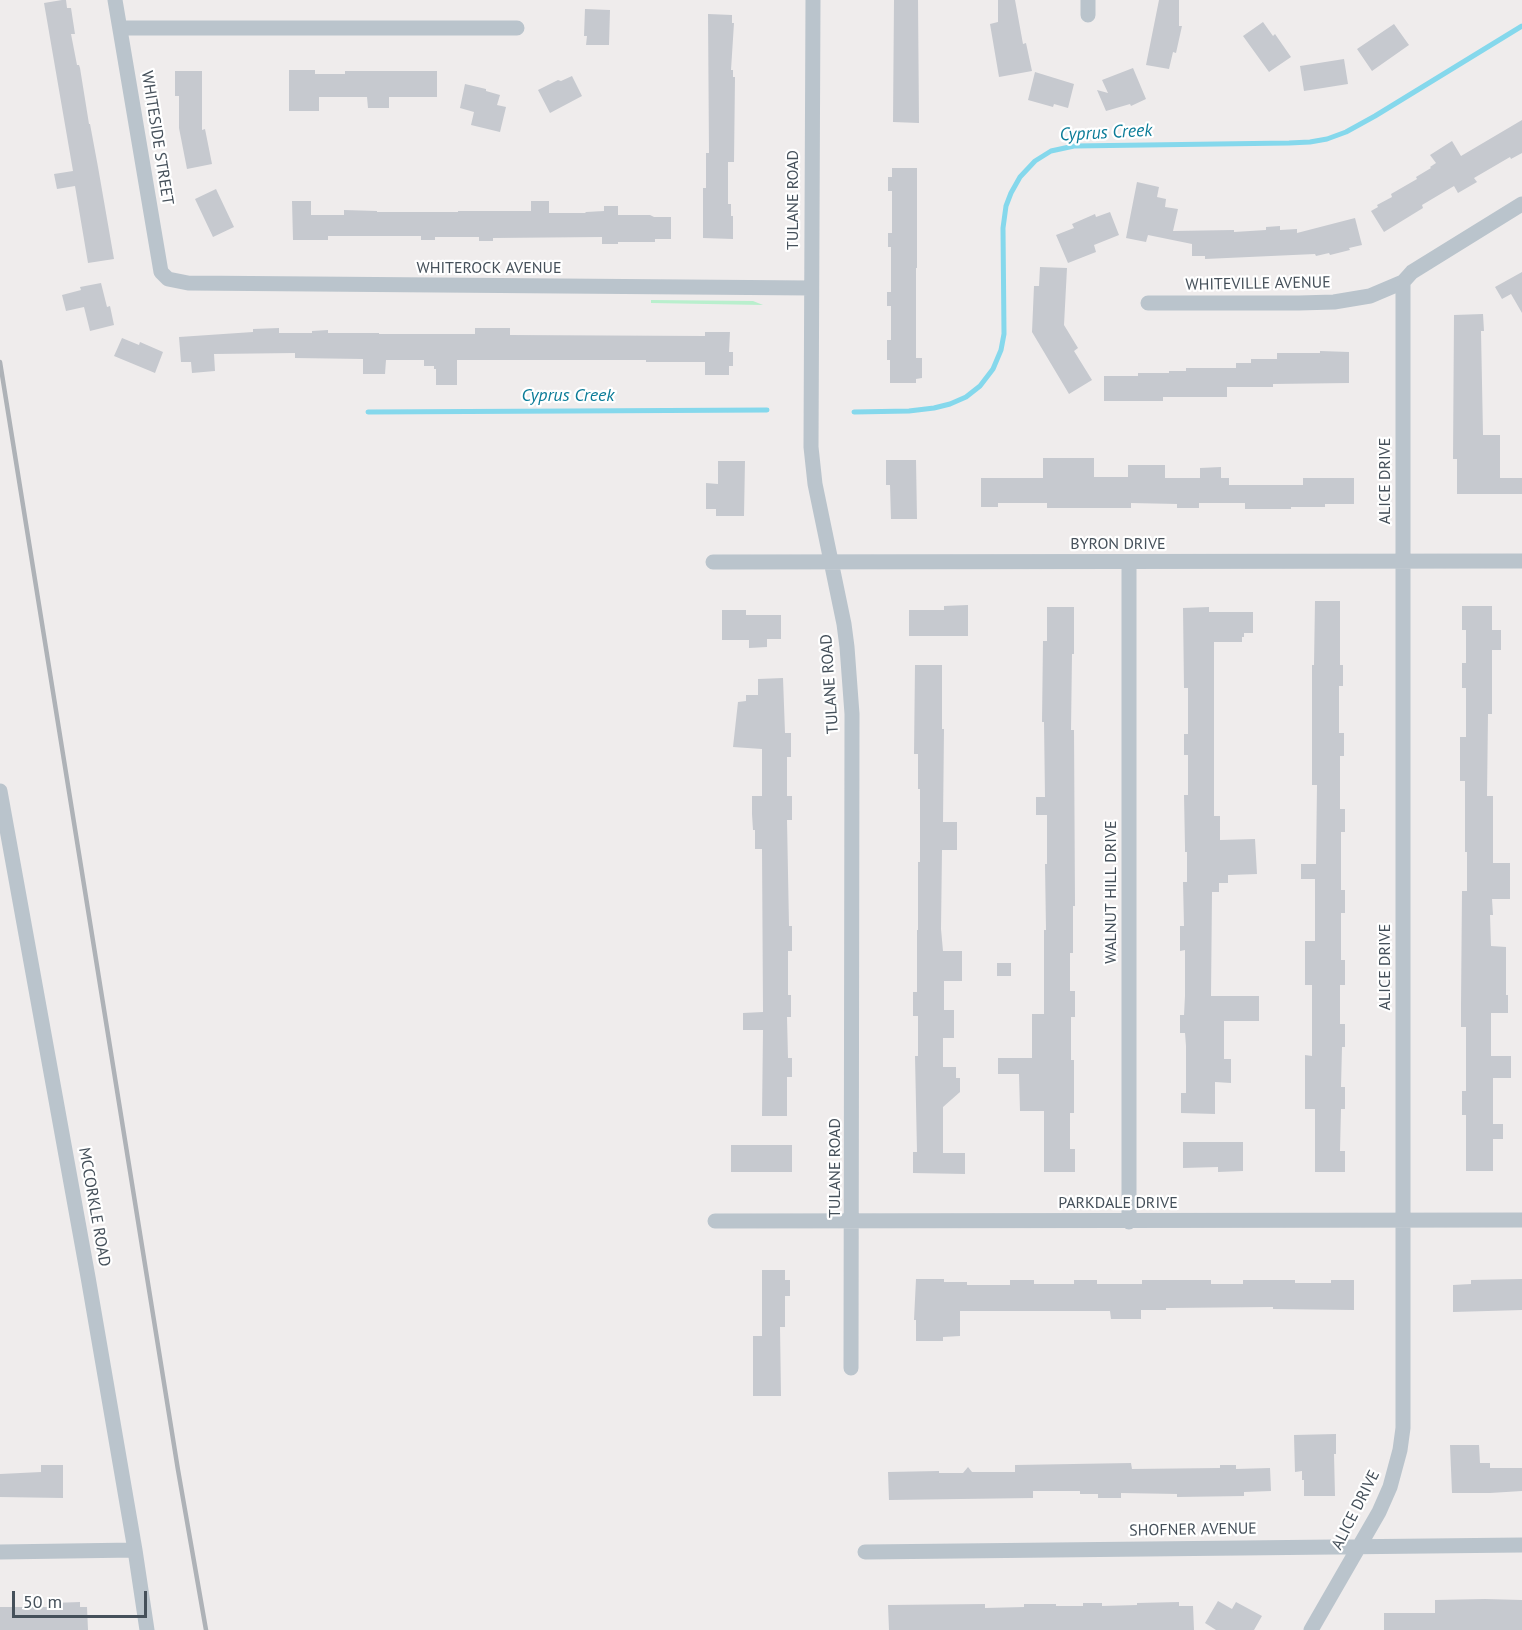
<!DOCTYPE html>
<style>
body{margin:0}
#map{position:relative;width:1522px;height:1630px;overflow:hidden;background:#efecec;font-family:"PT Sans",sans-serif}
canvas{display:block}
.scale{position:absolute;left:12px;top:1591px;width:135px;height:27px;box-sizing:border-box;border:3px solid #45505a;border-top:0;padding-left:8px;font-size:18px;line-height:21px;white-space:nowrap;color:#45505a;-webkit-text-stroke:4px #fff;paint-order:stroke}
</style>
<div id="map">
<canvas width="1522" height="1630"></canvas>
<div class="scale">50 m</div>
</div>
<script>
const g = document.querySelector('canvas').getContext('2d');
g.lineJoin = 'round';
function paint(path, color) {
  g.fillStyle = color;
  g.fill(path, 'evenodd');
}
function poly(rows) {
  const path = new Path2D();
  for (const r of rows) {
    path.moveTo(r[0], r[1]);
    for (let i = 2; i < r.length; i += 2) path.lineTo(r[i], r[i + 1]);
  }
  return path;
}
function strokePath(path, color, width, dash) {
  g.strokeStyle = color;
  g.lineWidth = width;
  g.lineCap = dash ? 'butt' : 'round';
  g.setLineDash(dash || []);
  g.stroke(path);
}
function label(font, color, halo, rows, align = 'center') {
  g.font = font + ' "PT Sans",sans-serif';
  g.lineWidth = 4.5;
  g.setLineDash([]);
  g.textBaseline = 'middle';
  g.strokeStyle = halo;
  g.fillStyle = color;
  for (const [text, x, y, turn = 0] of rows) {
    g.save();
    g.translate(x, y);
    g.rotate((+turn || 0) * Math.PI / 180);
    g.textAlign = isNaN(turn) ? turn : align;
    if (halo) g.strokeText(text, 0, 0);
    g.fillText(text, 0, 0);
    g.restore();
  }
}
paint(poly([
 [651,300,753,301,763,305,651,303]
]), '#b9efcd');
strokePath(poly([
 [368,412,767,410],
 [854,412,909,411,934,408,950,404,966,397,980,386,993,369,1001,350,1004,334,1003,228,1006,206,1011,193,1020,177,1035,161,1051,151,1074,146,1289,143,1310,142,1327,139,1346,132,1375,116,1522,26]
]), '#85d8ec', 5);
paint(poly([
 [62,0,66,0,67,8,71,8,75,34,71,34,77,65,79,65,80,68,89,124,90,124,98,167,114,259,88,263,75,186,57,189,54,174,73,171,44,3],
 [894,0,918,0,919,123,893,122],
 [998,0,1015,0,1023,44,1026,43,1032,71,999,77,990,24,998,22],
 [1159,0,1179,0,1179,26,1182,26,1176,53,1173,52,1169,69,1146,65],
 [585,9,610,10,609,45,586,45,587,36,584,36],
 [708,14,732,15,732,23,734,23,731,70,733,70,733,77,735,77,734,162,728,162,728,204,731,204,731,216,733,216,733,239,703,238,703,188,706,188,706,153,709,153],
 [1263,22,1273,36,1275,34,1291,57,1269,72,1243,36],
 [1394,24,1409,45,1372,71,1357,49],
 [1344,59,1348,84,1304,91,1300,66],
 [1133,68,1146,99,1131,106,1130,104,1106,111,1097,90,1108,93,1102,80],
 [289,70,315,70,315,74,345,74,345,71,437,71,437,97,389,97,389,108,368,108,367,97,319,97,319,111,289,111],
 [175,71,202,71,202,130,205,129,212,164,187,169,179,128,179,96,175,96],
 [1035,72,1074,84,1068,108,1054,104,1053,107,1028,100],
 [572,76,582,96,550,113,538,90,558,80,561,81],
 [465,84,486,89,486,91,500,95,497,105,506,107,500,132,471,125,474,112,460,108],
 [1522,120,1522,153,1511,159,1510,157,1474,178,1477,182,1458,193,1454,186,1422,205,1423,208,1384,232,1371,211,1378,207,1377,205,1392,197,1391,194,1417,179,1416,177,1431,168,1430,167,1436,163,1430,155,1452,141,1461,156],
 [892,168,917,168,917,268,916,268,916,358,922,358,922,378,916,379,916,383,890,383,890,360,887,360,887,340,891,340,891,306,887,306,887,292,891,292,891,247,888,247,888,233,892,233,892,191,888,191,888,177,892,177],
 [1137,182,1159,187,1157,197,1166,199,1165,207,1178,209,1173,231,1234,230,1234,232,1266,230,1266,227,1280,226,1280,230,1297,229,1297,233,1355,218,1362,245,1349,248,1350,250,1330,255,1329,253,1316,256,1315,254,1205,259,1205,256,1192,256,1192,244,1148,235,1146,242,1126,238],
 [216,189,234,227,213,237,195,199],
 [292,201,311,201,311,215,344,215,344,210,377,211,377,212,458,212,458,211,531,211,531,201,549,201,549,213,585,213,586,212,604,211,604,206,618,206,618,215,650,215,654,217,671,217,671,239,655,239,655,242,618,242,618,244,602,244,602,237,493,238,493,241,479,241,479,237,435,237,435,240,421,240,421,236,328,236,328,240,293,240],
 [1110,212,1119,235,1094,245,1096,252,1068,263,1056,235,1074,228,1072,224,1095,214,1096,217],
 [1040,267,1067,268,1064,325,1078,348,1074,351,1092,380,1069,394,1032,332,1034,286,1039,286],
 [1522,272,1522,313,1511,294,1502,299,1495,287],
 [101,283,107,307,110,306,114,325,90,331,84,307,66,311,62,295,81,290,80,287],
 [1483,314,1484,331,1481,331,1483,435,1500,435,1500,478,1522,478,1522,494,1457,494,1457,459,1453,459,1454,315],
 [279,328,279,333,312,333,312,331,328,330,328,333,379,333,379,334,475,334,475,328,510,328,510,335,705,336,705,332,730,332,729,352,733,352,733,366,729,366,729,375,705,375,705,362,646,362,646,360,457,360,457,385,436,385,436,369,434,369,434,366,424,366,424,360,386,360,385,374,363,374,363,359,295,358,295,353,214,354,215,371,192,373,191,362,181,362,179,337,253,332,253,329],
 [122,338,139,345,140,342,163,352,155,373,114,356],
 [1320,351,1349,352,1349,383,1273,384,1273,387,1227,387,1227,397,1163,397,1163,401,1104,401,1104,376,1138,376,1138,373,1169,373,1169,371,1186,371,1186,368,1236,368,1236,363,1251,363,1251,359,1277,359,1277,353,1320,353],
 [1043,458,1094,458,1094,477,1128,477,1128,465,1165,465,1165,478,1200,478,1200,468,1221,467,1221,478,1229,478,1229,485,1303,485,1303,478,1354,478,1354,504,1325,504,1325,507,1291,507,1291,509,1245,509,1245,503,1199,503,1199,508,1177,508,1177,504,1131,503,1131,508,1047,508,1047,503,998,503,998,507,981,507,981,478,1043,478],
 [886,460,916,460,917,519,891,519,890,485,886,485],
 [718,461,745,461,744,516,716,516,716,509,706,509,706,483,718,484],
 [1315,601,1340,601,1340,665,1343,665,1343,686,1339,686,1339,733,1344,733,1344,756,1340,756,1340,809,1345,809,1345,832,1341,832,1341,890,1345,890,1345,913,1341,913,1341,960,1345,960,1345,985,1340,985,1340,1024,1345,1024,1345,1047,1342,1047,1341,1087,1345,1087,1345,1109,1341,1109,1340,1151,1345,1151,1345,1172,1315,1172,1315,1109,1305,1109,1305,1055,1312,1056,1312,985,1305,985,1305,941,1315,941,1315,879,1301,879,1301,864,1316,864,1317,785,1312,785,1312,665,1314,665],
 [968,605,968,636,909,636,909,610,944,610,944,606],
 [1462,606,1492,606,1492,630,1501,630,1501,650,1492,650,1492,714,1488,714,1487,796,1493,796,1493,863,1510,863,1510,899,1492,899,1493,915,1490,915,1491,946,1506,947,1506,995,1508,995,1508,1013,1491,1013,1491,1056,1511,1056,1511,1078,1493,1078,1493,1124,1503,1124,1503,1139,1493,1139,1493,1171,1466,1171,1466,1115,1462,1115,1462,1091,1466,1091,1466,1027,1461,1027,1461,1005,1462,891,1467,891,1467,852,1465,852,1465,781,1460,781,1460,737,1466,737,1466,688,1462,688,1462,663,1466,663,1466,630,1462,630],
 [1047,607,1074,607,1074,654,1072,654,1071,730,1074,730,1075,906,1073,906,1073,953,1070,953,1070,991,1075,991,1075,1017,1071,1017,1071,1060,1074,1060,1074,1113,1070,1113,1070,1149,1075,1149,1075,1172,1044,1172,1044,1111,1020,1111,1019,1074,998,1074,998,1058,1032,1058,1032,1014,1044,1014,1044,930,1046,930,1045,864,1047,864,1047,815,1036,815,1036,797,1045,797,1044,722,1042,722,1043,641,1047,641],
 [1209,607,1209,612,1253,612,1253,633,1244,633,1244,637,1242,637,1242,642,1214,642,1214,816,1220,816,1220,840,1255,839,1257,874,1228,875,1228,883,1219,883,1219,892,1212,892,1211,996,1259,996,1259,1021,1224,1021,1224,1059,1231,1059,1231,1083,1215,1082,1215,1114,1181,1113,1181,1093,1186,1093,1186,1046,1185,1033,1180,1033,1180,1015,1184,1015,1185,996,1185,950,1180,951,1180,926,1184,926,1183,882,1187,882,1187,852,1185,852,1185,847,1184,795,1188,795,1188,755,1184,755,1184,734,1188,734,1188,688,1184,688,1183,608],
 [722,610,746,610,746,615,781,615,781,639,767,639,767,647,749,648,749,640,722,640],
 [915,665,942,665,942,729,944,729,943,822,957,822,957,850,942,850,941,929,943,951,962,951,962,981,944,981,944,1010,954,1010,954,1038,943,1038,943,1067,956,1067,956,1078,960,1078,960,1092,943,1107,943,1153,965,1153,965,1174,913,1173,913,1152,917,1152,915,1056,918,1056,918,1016,913,1016,913,992,917,992,917,930,918,930,918,862,920,862,920,789,918,789,918,754,914,754],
 [783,678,785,733,791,733,791,757,787,757,787,796,792,796,792,820,787,820,789,926,792,926,792,951,788,951,788,995,791,995,791,1017,787,1017,788,1058,792,1058,792,1077,787,1077,787,1116,762,1116,763,1030,743,1030,743,1013,763,1012,762,849,755,849,755,830,753,830,752,814,752,796,762,796,762,749,733,747,738,702,746,701,746,695,758,695,758,679],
 [997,963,1011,963,1011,976,997,976],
 [1183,1142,1243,1142,1243,1171,1218,1172,1218,1167,1183,1168],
 [731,1145,792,1145,792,1172,731,1172],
 [762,1270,785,1270,785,1280,790,1280,790,1296,785,1296,785,1327,780,1327,781,1396,753,1396,753,1336,762,1336],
 [916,1279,944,1279,944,1282,967,1282,967,1285,1010,1285,1010,1280,1034,1280,1034,1284,1074,1284,1074,1280,1097,1280,1097,1284,1142,1284,1142,1280,1211,1280,1211,1284,1243,1284,1243,1280,1295,1280,1295,1283,1331,1283,1331,1280,1354,1280,1354,1310,1273,1309,1273,1307,1166,1308,1166,1310,1141,1310,1141,1319,1111,1319,1110,1311,960,1311,960,1336,943,1337,943,1341,916,1341,916,1320,914,1320],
 [1522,1279,1522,1310,1453,1312,1453,1285,1471,1284,1471,1280],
 [1336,1434,1336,1454,1334,1454,1335,1496,1304,1496,1304,1480,1302,1480,1302,1471,1295,1472,1294,1435],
 [1450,1445,1479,1445,1480,1463,1490,1463,1490,1468,1522,1468,1522,1491,1490,1493,1452,1493],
 [1131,1463,1132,1469,1220,1468,1220,1465,1236,1465,1236,1469,1270,1468,1271,1491,1244,1492,1244,1496,1177,1497,1177,1494,1121,1493,1121,1498,1098,1498,1098,1494,1080,1494,1080,1491,1033,1491,1033,1498,889,1500,888,1472,939,1471,939,1473,963,1473,968,1467,972,1472,1015,1472,1015,1465],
 [41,1465,63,1465,63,1498,0,1497,0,1474,41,1472],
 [1485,1599,1522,1600,1522,1630,1384,1630,1384,1613,1435,1613,1435,1600],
 [1218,1601,1232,1609,1236,1602,1262,1616,1254,1630,1216,1630,1205,1623],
 [80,1602,80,1607,87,1607,88,1630,0,1630,0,1607,53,1607,52,1603],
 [1179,1602,1179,1606,1193,1606,1194,1630,889,1630,888,1605,985,1604,985,1608,1024,1607,1024,1604,1056,1604,1056,1606,1083,1606,1083,1603,1102,1603,1102,1606,1137,1605,1137,1603]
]), '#c6c9cf');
strokePath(poly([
 [115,0,161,272,168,279,188,283,811,288],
 [813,0,811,447,815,484,844,624,847,647,852,714,851,1368],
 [1088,0,1088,15],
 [120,28,517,28],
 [1148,303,1299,303,1334,302,1370,296,1403,282,1412,272,1522,204],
 [713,562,1522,561],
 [0,791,88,1277,135,1550,147,1630],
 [715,1221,1522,1220],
 [1129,1222,1129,562],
 [0,1552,135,1550],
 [865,1552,1522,1545],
 [1311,1630,1379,1512,1390,1487,1400,1450,1403,1428,1403,282]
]), '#bac4cc', 15);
strokePath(poly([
 [0,362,178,1470,206,1630]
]), '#aeb2b7', 4.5);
label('16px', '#45505a', '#fff', [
 ["WHITESIDE STREET",157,138,81],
 ["TULANE ROAD",793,200,-90],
 ["WHITEROCK AVENUE",489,268],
 ["WHITEVILLE AVENUE",1258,284,-1],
 ["ALICE DRIVE",1385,481,-90],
 ["BYRON DRIVE",1118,544],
 ["TULANE ROAD",830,684,-94],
 ["WALNUT HILL DRIVE",1111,892,-90],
 ["ALICE DRIVE",1385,967,-90],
 ["TULANE ROAD",835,1168,-90],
 ["PARKDALE DRIVE",1118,1203],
 ["MCCORKLE ROAD",94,1207,80],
 ["ALICE DRIVE",1356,1510,-63],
 ["SHOFNER AVENUE",1193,1530,-1]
]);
label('italic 18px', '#0b7c98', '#fff', [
 ["Cyprus Creek",1106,133,-3],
 ["Cyprus Creek",568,396]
]);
</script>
